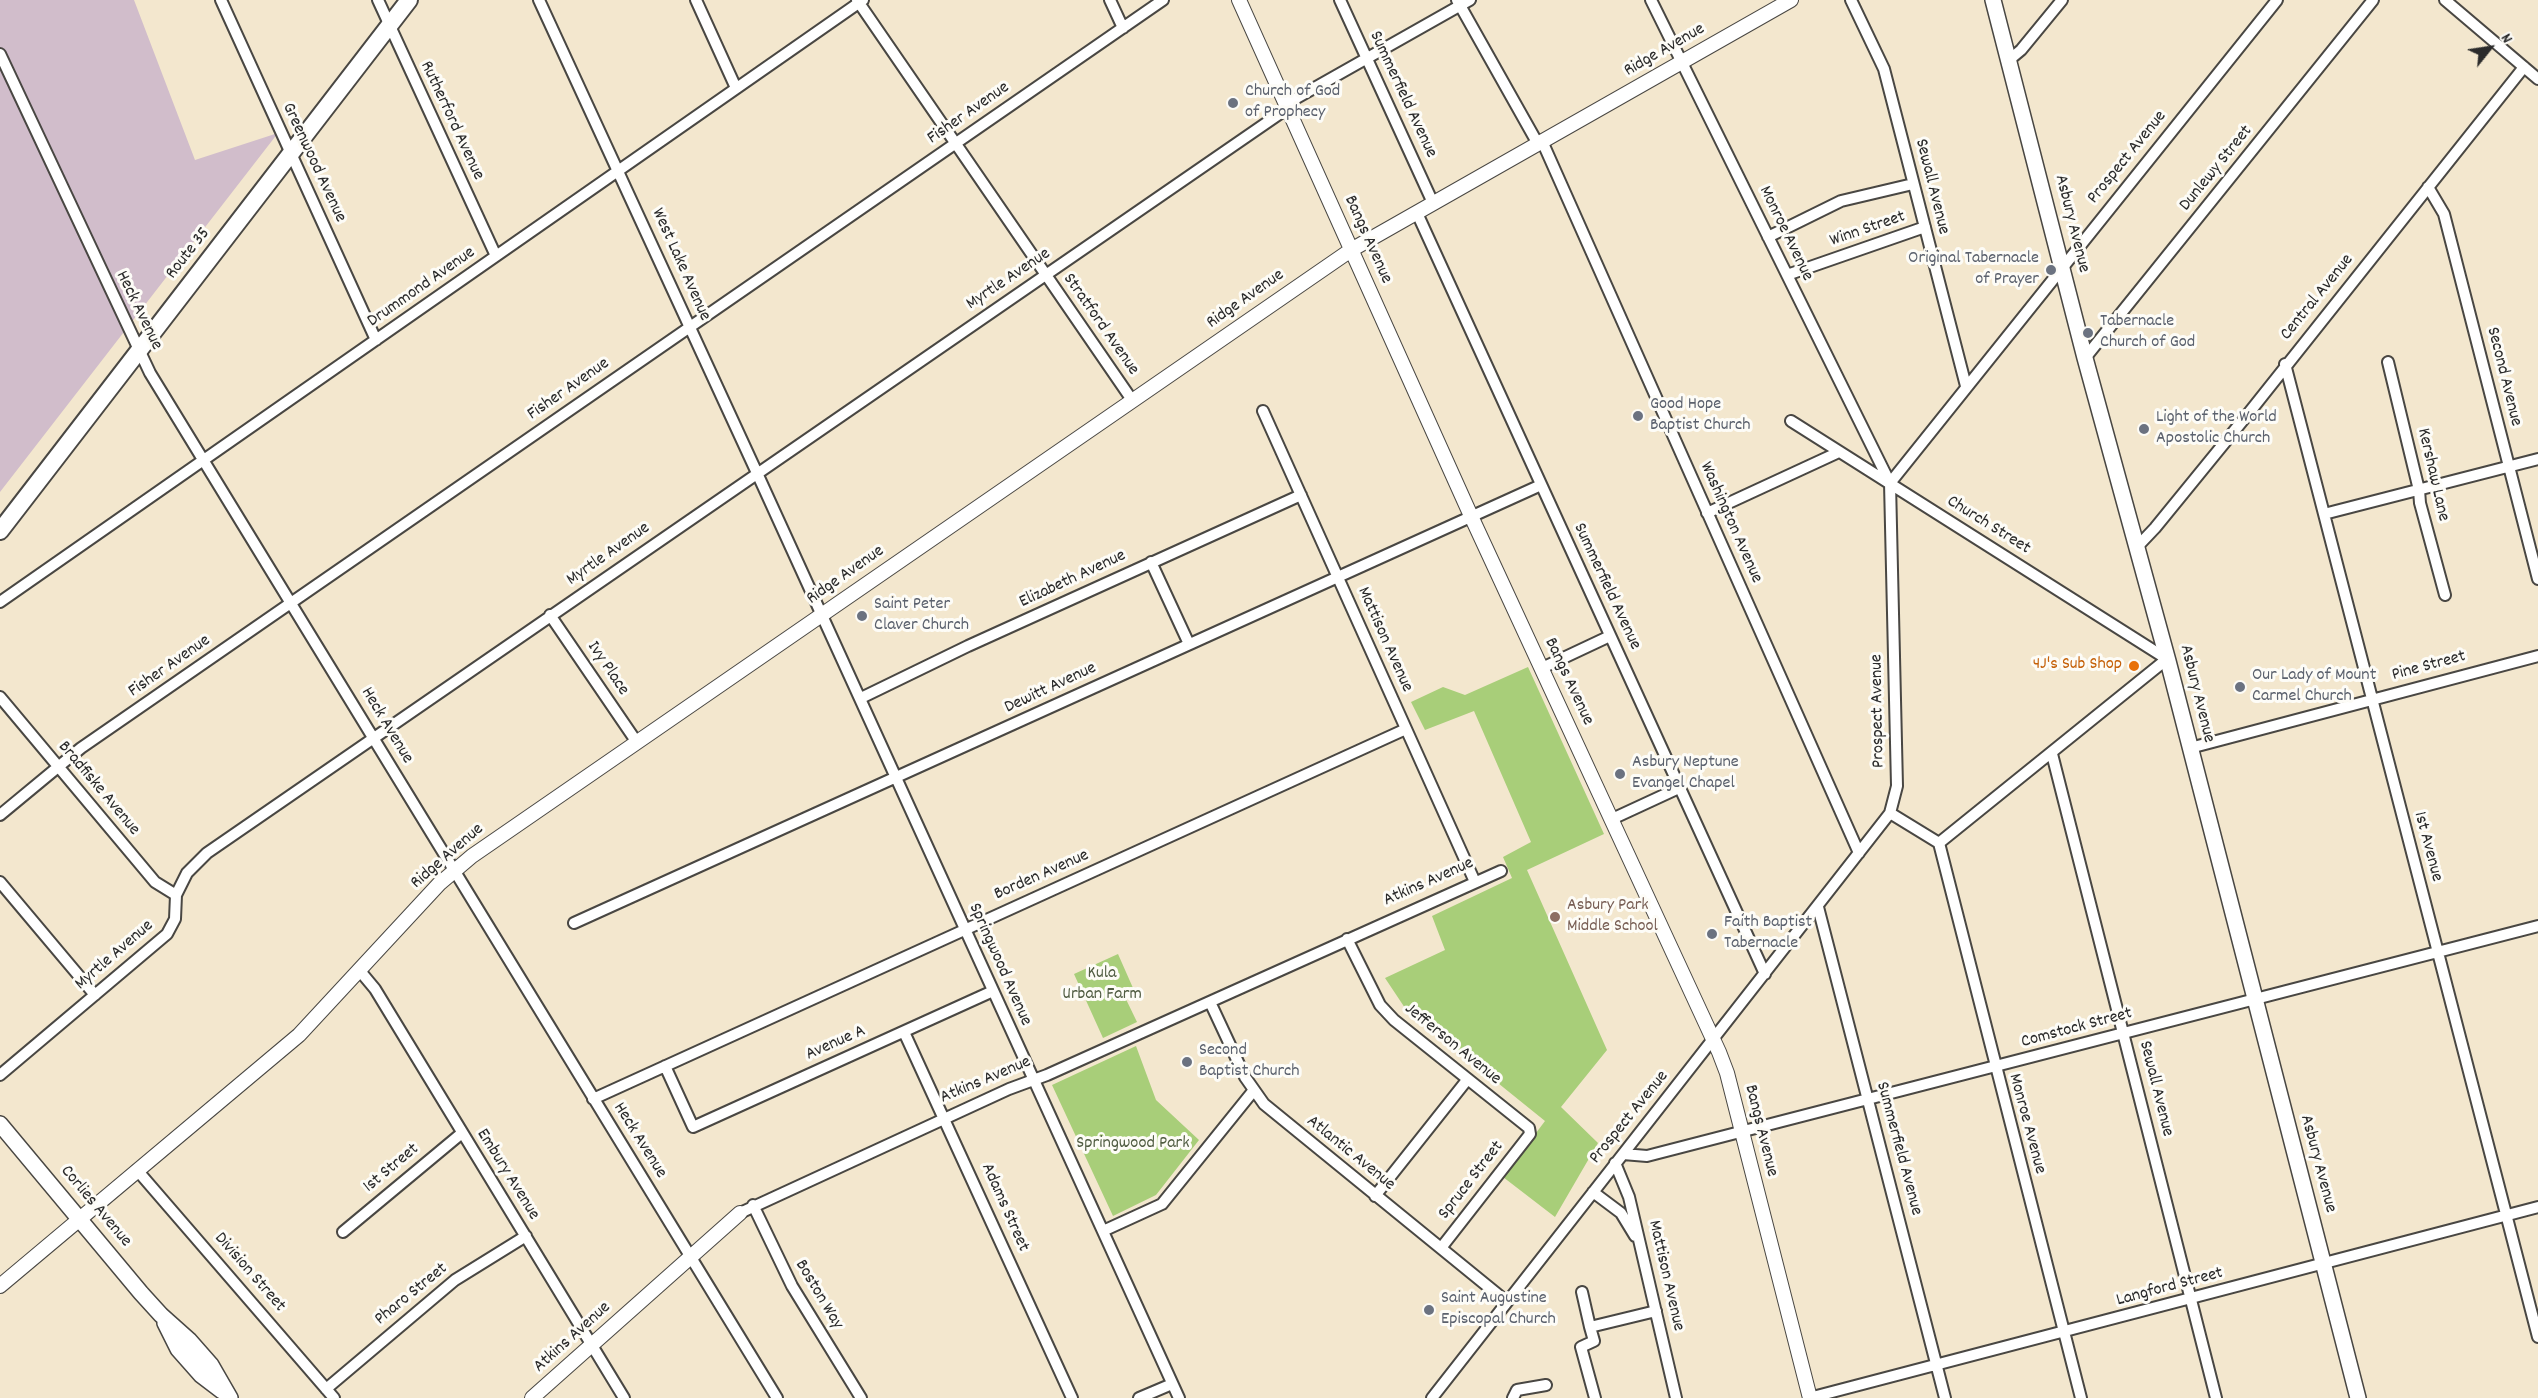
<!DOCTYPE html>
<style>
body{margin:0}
#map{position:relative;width:2538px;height:1398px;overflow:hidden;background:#f3e7ce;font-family:Dekko,sans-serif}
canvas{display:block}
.north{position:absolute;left:2460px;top:18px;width:60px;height:60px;-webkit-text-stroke:4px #fdfcf7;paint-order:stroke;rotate:60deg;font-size:16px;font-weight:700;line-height:24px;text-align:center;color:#2b2b2b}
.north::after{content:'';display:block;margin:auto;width:21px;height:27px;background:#2b2b2b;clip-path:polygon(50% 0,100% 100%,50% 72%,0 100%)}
</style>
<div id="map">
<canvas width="2538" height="1398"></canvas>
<div class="north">N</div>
</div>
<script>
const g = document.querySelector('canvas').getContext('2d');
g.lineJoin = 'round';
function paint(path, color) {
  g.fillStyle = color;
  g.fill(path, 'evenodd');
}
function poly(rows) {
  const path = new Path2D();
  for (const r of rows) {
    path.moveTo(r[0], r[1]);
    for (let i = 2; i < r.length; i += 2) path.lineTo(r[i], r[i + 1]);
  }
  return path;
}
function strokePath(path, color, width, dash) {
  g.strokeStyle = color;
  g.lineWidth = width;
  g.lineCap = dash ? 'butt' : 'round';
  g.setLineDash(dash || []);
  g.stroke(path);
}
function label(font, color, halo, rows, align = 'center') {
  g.font = font + ' Dekko,sans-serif';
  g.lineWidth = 6;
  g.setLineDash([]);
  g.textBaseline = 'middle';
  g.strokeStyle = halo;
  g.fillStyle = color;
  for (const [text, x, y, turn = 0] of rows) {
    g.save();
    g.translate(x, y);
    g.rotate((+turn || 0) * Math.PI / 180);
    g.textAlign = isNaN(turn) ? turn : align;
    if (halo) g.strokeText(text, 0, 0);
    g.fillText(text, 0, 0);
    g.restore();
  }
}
paint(poly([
 [0,0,134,0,195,160,278,133,0,492]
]), '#d1bdcb');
paint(poly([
 [1528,667,1604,834,1527,870,1607,1050,1561,1107,1598,1143,1555,1217,1503,1177,1545,1121,1405,1008,1385,978,1445,950,1432,916,1512,878,1503,857,1531,842,1474,711,1425,730,1411,702,1443,687,1465,695],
 [1118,954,1133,988,1123,993,1137,1022,1103,1038,1074,974],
 [1136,1046,1156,1100,1199,1140,1156,1195,1113,1216,1052,1085]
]), '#a8ce79');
const minor = poly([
 [221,0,376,340],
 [378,0,496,256],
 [539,0,757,473,1179,1398],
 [696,0,736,88],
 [857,0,1132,400],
 [1110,0,1123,28],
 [1340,0,1433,203],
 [1457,0,1538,144],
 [1651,0,1890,483],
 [1851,0,1884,69,1966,386],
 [2445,0,2538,79],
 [0,54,150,373,777,1398],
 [2009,60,2021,50,2062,0],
 [1286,104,1470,0],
 [1542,141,1859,853],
 [2428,187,2444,214,2538,579],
 [1417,213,1765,974],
 [1768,237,1841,201,1913,184],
 [1787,275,1925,227],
 [2085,358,2373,0],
 [2388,362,2419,490,2420,503,2445,595],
 [2285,364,2538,1337],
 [1263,411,1475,882],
 [1791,421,2167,659,1939,843],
 [1707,513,1839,452],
 [2324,514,2538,459],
 [2136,548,2155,528,2248,414,2524,67],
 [1151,562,1189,644],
 [0,602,863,0],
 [550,615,636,741],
 [1542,668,1610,636],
 [0,697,155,882,176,895],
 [861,698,968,646,1301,495],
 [2190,748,2538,656],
 [2052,754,2216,1398],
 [1890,813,1939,843,2081,1398],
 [0,815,81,748,1163,0],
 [1612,819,1679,788],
 [0,882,95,995],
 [1818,907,1945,1398],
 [574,923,1541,485],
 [1347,939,1380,1005,1394,1020,1529,1128,1530,1134,1441,1248],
 [360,971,375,989,624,1398],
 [1210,1002,1245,1077,1264,1104,1507,1302],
 [904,1032,1072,1398],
 [665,1066,693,1127,993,991],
 [0,1075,167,934,175,919,176,895,187,873,207,853,1288,108],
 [593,1099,1406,729],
 [1623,1154,1647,1156,2538,926],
 [1615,1163,1629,1197,1676,1398],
 [137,1170,334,1398],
 [1593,1192,1621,1213,1635,1236],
 [1375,1196,1467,1080],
 [753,1205,792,1286,861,1398],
 [740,1213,1009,1089,1047,1075,1501,871],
 [1103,1231,1162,1204,1254,1090],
 [343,1232,462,1133],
 [1582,1292,1590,1327,1656,1311],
 [1590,1327,1594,1341,1581,1347,1595,1398],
 [326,1389,455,1280,526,1236],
 [1139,1398,1172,1384],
 [1432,1398,1890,813,1897,786,1890,483,2277,0],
 [1513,1398,1517,1390,1546,1385],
 [1809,1398,2538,1207]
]);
const tertiary = poly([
 [1239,0,1471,516,1719,1052,1727,1073,1810,1398],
 [0,1286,299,1035,439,884,472,856,1351,250,1791,0],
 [532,1398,740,1213]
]);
const secondary = poly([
 [1993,0,2085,358,2168,661,2358,1398],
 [0,1124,141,1293,161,1315,189,1340,211,1365,230,1398],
 [165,1323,178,1349,201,1375,222,1391]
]);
const primary = poly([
 [0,531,409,0]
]);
strokePath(minor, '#494743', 14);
strokePath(tertiary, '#494743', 16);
strokePath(secondary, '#494743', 18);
strokePath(primary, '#494743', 20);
strokePath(minor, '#fff', 10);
strokePath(tertiary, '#fff', 14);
strokePath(secondary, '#fff', 15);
strokePath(primary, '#fff', 16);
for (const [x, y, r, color] of [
 [1233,103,6,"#6b7280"],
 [2051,270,6,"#6b7280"],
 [2088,333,6,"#6b7280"],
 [1638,416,6,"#6b7280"],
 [2144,429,6,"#6b7280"],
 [862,616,6,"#6b7280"],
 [2134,666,6,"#e8710a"],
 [2240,687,6,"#6b7280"],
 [1620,774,6,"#6b7280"],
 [1555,917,6,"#8d6e63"],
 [1712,934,6,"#6b7280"],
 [1187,1062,6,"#6b7280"],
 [1429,1310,6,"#6b7280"]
]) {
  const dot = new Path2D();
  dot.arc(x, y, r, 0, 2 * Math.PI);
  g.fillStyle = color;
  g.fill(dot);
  strokePath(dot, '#fdfcf7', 2);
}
label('18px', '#2b2b2b', '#fdfcf7', [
 ["Ridge Avenue",1665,51,-30],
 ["Summerfield Avenue",1402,95,65],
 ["Fisher Avenue",969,114,-35],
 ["Rutherford Avenue",451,121,65],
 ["Prospect Avenue",2128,158,-51],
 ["Greenwood Avenue",313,163,65],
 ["Dunlewy Street",2217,169,-51],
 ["Sewall Avenue",1931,187,76],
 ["Asbury Avenue",2071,224,76],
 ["Winn Street",1868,230,-19],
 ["Monroe Avenue",1785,234,64],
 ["Bangs Avenue",1367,240,66],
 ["Route 35",189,254,-52],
 ["West Lake Avenue",680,265,66],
 ["Myrtle Avenue",1009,280,-34],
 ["Drummond Avenue",422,288,-35],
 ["Central Avenue",2318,298,-51],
 ["Ridge Avenue",1246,300,-35],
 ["Heck Avenue",138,311,64],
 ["Stratford Avenue",1100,325,55],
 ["Second Avenue",2503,377,76],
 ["Fisher Avenue",569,390,-35],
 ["Kershaw Lane",2432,475,77],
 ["Washington Avenue",1730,523,66],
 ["Church Street",1988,526,32],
 ["Myrtle Avenue",609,555,-35],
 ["Ridge Avenue",846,576,-35],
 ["Elizabeth Avenue",1073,580,-25],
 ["Summerfield Avenue",1606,587,65],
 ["Mattison Avenue",1384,640,66],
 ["Fisher Avenue",170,667,-35],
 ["Pine Street",2429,667,-15],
 ["Ivy Place",607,669,56],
 ["Bangs Avenue",1568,682,65],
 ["Dewitt Avenue",1051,689,-25],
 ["Asbury Avenue",2196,694,76],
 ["Prospect Avenue",1879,711,-91],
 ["Heck Avenue",386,726,59],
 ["Bradfiske Avenue",98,789,50],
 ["1st Avenue",2427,847,75],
 ["Ridge Avenue",448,857,-41],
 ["Borden Avenue",1042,876,-24],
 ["Atkins Avenue",1429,883,-24],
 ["Myrtle Avenue",115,956,-41],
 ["Springwood Avenue",999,965,66],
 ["Comstock Street",2077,1029,-15],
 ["Avenue A",836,1044,-24],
 ["Jefferson Avenue",1452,1045,39],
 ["Atkins Avenue",986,1081,-23],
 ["Sewall Avenue",2155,1089,76],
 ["Prospect Avenue",1630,1118,-51],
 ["Monroe Avenue",2026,1124,75],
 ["Bangs Avenue",1760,1131,76],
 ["Heck Avenue",639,1141,58],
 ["Summerfield Avenue",1898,1149,75],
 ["Atlantic Avenue",1350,1154,39],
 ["Asbury Avenue",2317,1164,75],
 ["1st Street",392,1169,-40],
 ["Embury Avenue",507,1175,58],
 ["Spruce Street",1472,1181,-52],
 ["Corlies Avenue",95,1207,50],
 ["Adams Street",1004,1208,66],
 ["Division Street",249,1273,49],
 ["Mattison Avenue",1665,1276,77],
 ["Langford Street",2170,1288,-15],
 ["Pharo Street",412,1295,-39],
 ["Boston Way",818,1295,59],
 ["Atkins Avenue",573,1338,-42]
]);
label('18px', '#5b616d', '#fdfcf7', [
 ["Church of God",1245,93],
 ["of Prophecy",1245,114],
 ["Original Tabernacle",2039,260,"right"],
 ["of Prayer",2039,281,"right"],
 ["Tabernacle",2100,323],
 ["Church of God",2100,344],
 ["Good Hope",1650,406],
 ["Baptist Church",1650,427],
 ["Light of the World",2156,419],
 ["Apostolic Church",2156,440],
 ["Saint Peter",874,606],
 ["Claver Church",874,627],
 ["Our Lady of Mount",2252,677],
 ["Carmel Church",2252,698],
 ["Asbury Neptune",1632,764],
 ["Evangel Chapel",1632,785],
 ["Faith Baptist",1724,924],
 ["Tabernacle",1724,945],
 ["Second",1199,1052],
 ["Baptist Church",1199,1073],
 ["Saint Augustine",1441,1300],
 ["Episcopal Church",1441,1321]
], 'left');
label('18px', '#c56008', '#fdfcf7', [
 ["4J's Sub Shop",2122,666]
], 'right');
label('18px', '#785e54', '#fdfcf7', [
 ["Asbury Park",1567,907],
 ["Middle School",1567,928]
], 'left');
label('18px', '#505c42', '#fdfcf7', [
 ["Kula",1102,975],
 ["Urban Farm",1102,996],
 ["Springwood Park",1133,1145]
]);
</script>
